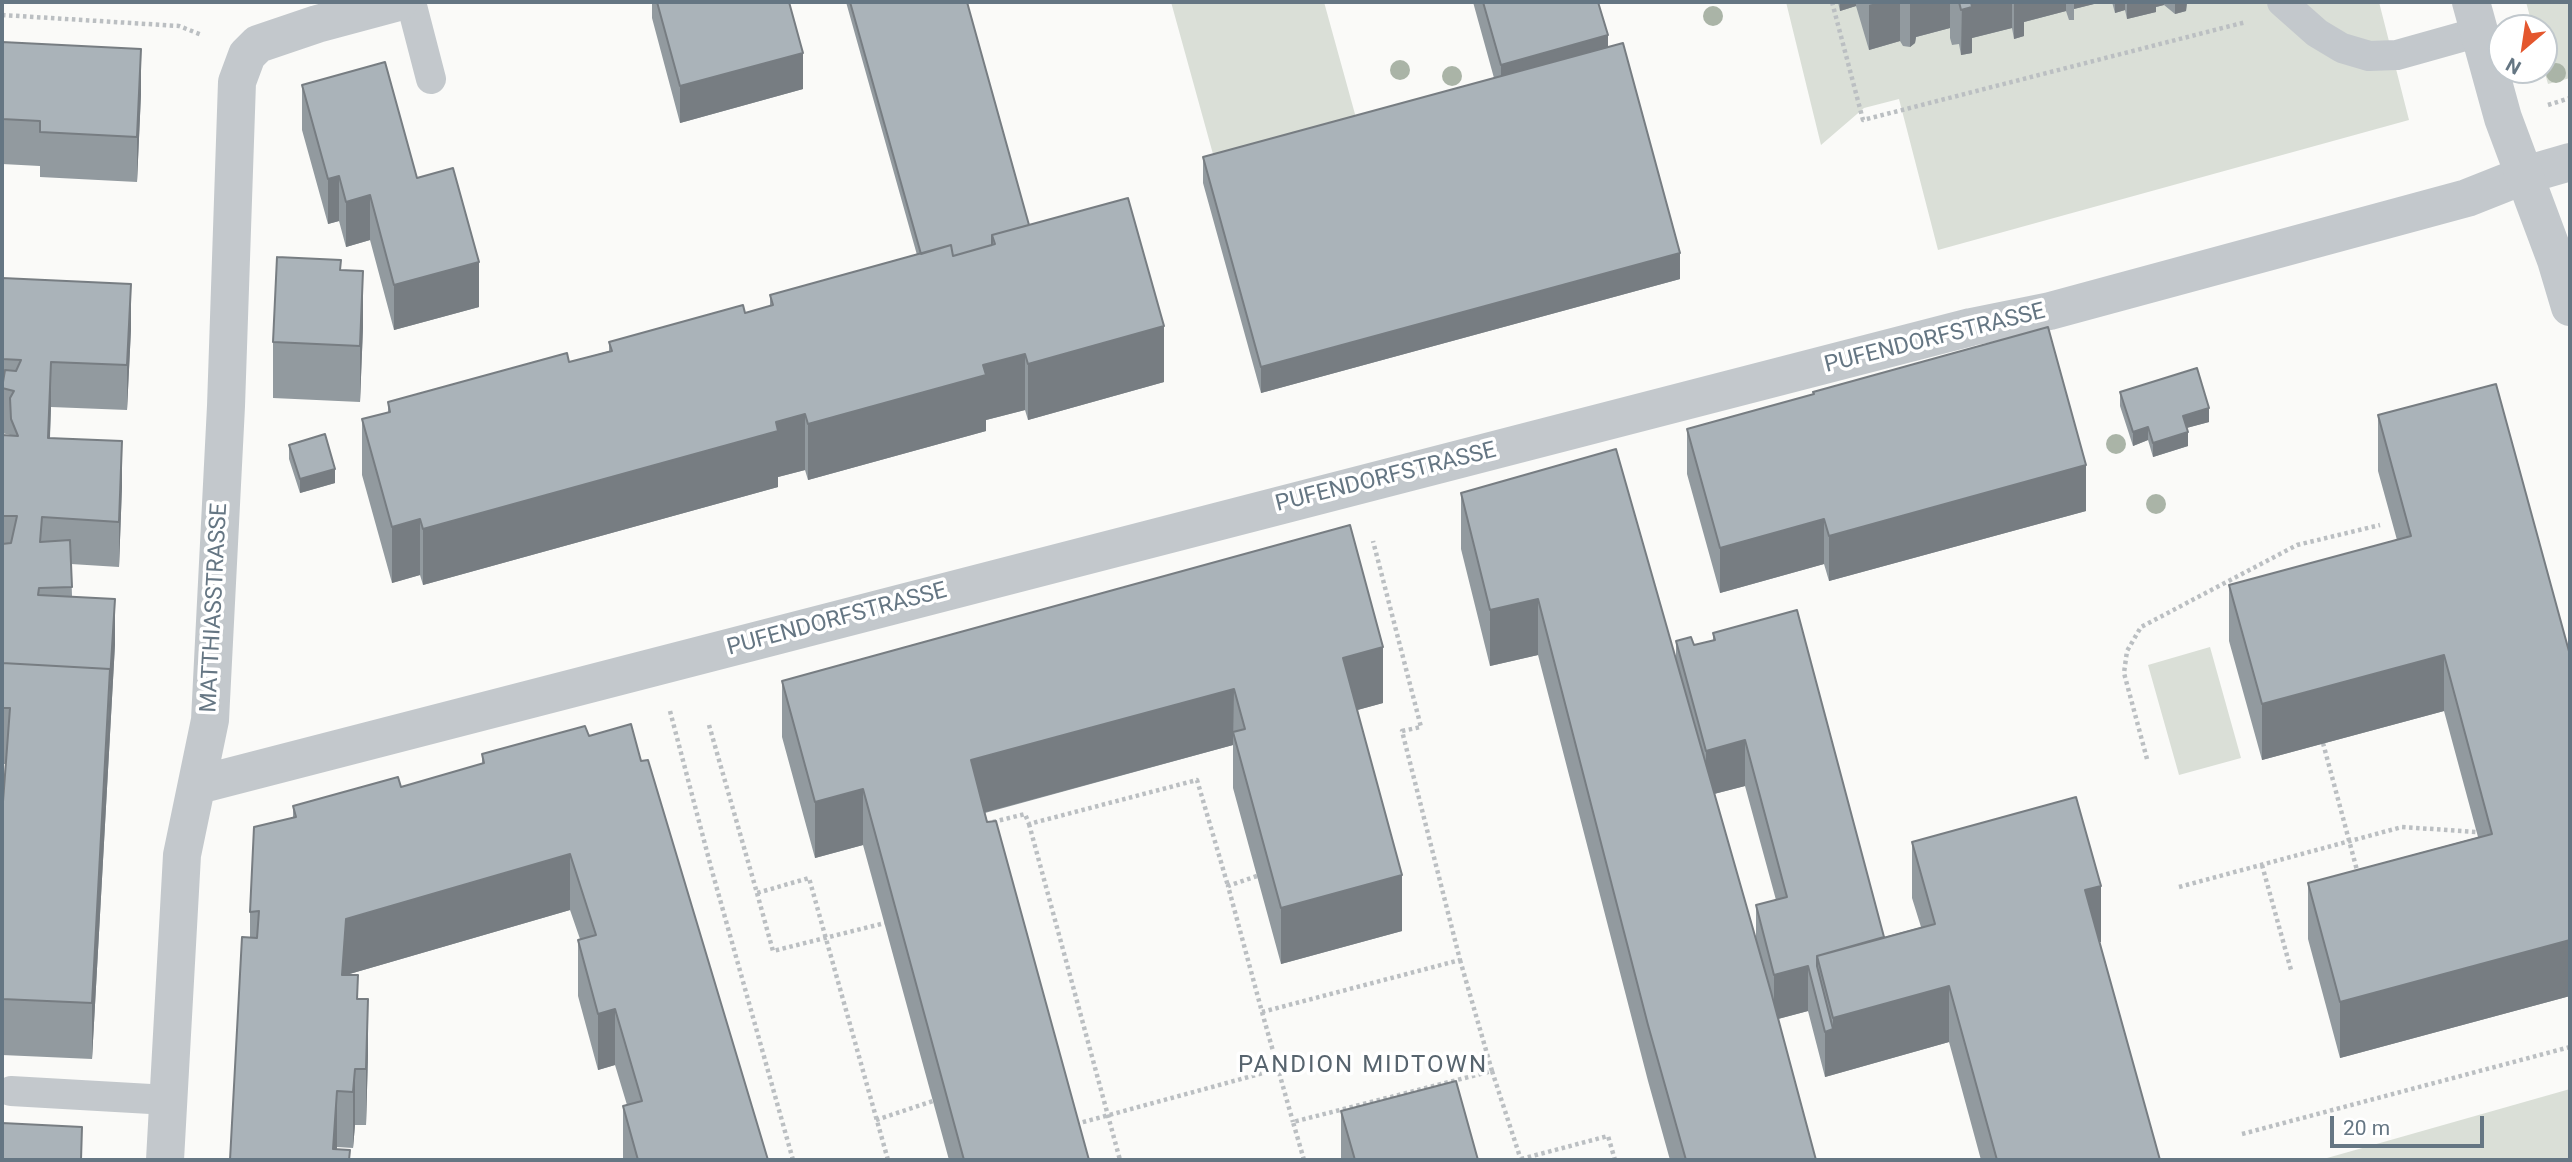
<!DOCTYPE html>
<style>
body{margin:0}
#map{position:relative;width:2572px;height:1162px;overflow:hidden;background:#fafaf8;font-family:Roboto,sans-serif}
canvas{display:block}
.frame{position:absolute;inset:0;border:4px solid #657683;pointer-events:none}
.north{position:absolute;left:2488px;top:14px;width:70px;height:70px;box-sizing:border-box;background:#fff;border:2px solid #c1c8cd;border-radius:50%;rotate:209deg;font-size:19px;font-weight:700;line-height:28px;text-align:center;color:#657683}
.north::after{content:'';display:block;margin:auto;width:24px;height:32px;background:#e4572e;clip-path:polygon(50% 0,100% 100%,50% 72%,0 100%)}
.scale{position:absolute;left:2330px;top:1116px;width:154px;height:32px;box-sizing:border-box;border:4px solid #657683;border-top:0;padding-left:9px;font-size:21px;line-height:24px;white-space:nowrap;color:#657683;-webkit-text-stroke:5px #fff;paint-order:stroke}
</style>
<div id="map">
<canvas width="2572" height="1162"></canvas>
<div class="frame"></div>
<div class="north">N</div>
<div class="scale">20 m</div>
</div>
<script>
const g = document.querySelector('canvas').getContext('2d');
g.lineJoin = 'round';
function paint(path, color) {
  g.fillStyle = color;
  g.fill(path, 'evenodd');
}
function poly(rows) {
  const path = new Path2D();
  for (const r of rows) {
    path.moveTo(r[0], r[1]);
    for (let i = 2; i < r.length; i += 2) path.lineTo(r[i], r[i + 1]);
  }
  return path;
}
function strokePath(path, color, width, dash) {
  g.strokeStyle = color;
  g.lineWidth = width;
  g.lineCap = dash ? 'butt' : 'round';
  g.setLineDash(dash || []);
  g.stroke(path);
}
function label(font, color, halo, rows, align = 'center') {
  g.font = font + ' Roboto,sans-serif';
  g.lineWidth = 7;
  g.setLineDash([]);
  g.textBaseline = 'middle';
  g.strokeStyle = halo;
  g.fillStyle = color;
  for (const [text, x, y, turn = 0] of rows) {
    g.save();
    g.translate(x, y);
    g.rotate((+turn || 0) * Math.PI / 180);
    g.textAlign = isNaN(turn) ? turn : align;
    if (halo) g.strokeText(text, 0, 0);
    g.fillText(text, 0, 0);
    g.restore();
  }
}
paint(poly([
 [1171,2,1324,2,1358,125,1216,165],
 [1786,2,2379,2,2409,120,1938,250,1899,99,1864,108,1821,145],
 [2526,2,2570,2,2570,78,2548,84,2544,70,2544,28,2533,28],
 [2210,647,2241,758,2179,775,2148,665],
 [2570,1089,2570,1160,2320,1160,2380,1143]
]), '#dadfd7');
strokePath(poly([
 [1832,2,1863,120,2246,22],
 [2,15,179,26,202,35],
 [2548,105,2570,98],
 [670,711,712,871,793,1160],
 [709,725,757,893,809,878,888,1160],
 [2323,743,2358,874],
 [2147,759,2124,673,2127,651,2141,627,2297,545,2380,525],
 [993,822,1025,814,1029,824,1197,780,1228,886],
 [1029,824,1120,1160],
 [2262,865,2291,970],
 [1257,876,1228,886,1262,1012,1460,960,1402,731,1421,727,1373,541],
 [2179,887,2402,827,2477,832],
 [757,893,773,951,885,923],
 [1460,960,1492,1071],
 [1262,1012,1293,1122],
 [876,1120,933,1101],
 [1076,1124,1278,1069],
 [2242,1134,2570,1047],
 [1521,1159,1608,1136,1615,1160],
 [1304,1160,1293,1122,1492,1071,1521,1160]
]), '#bbbfc2', 4.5, [3.5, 3.5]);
strokePath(poly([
 [411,2,431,79],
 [2282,2,2317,33,2342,48,2369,56,2397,55,2479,32],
 [11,1091,168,1100]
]), '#c3c8cc', 30);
strokePath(poly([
 [198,785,1971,327,2050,311,2467,198,2525,175,2570,162],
 [165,1160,182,855,210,720,226,406,237,82,247,55,258,44,317,24,399,2]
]), '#c3c8cc', 38);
strokePath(poly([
 [2471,2,2503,118,2556,260,2570,307]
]), '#c3c8cc', 38);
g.fillStyle = '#aab4a7';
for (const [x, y] of [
 [1713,16],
 [1400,70],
 [2556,73],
 [1452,76],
 [2116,444],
 [2156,504]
]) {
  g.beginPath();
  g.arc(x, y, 10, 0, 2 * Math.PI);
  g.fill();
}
paint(poly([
 [652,2,789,2,803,89,680,123,652,18],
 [846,2,967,2,1029,225,1164,382,1028,420,1025,410,986,420,986,431,808,480,805,470,778,477,778,487,423,585,420,575,392,583,362,475,362,419,388,413,388,402,569,362,609,351,609,342,745,313,770,306,770,295,917,255],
 [1473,2,1598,2,1608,47,1680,279,1261,393,1203,183,1203,157,1494,78],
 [1838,2,2102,2,2074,9,2074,20,2069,20,2066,11,2024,22,2024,36,2014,39,2012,28,1972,38,1972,53,1961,55,1959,44,1952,45,1950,38,1950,28,1916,37,1915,43,1910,47,1903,46,1900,41,1869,50,1856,6,1840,11],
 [2112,2,2187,2,2186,11,2175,14,2164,5,2156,7,2156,12,2127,19,2125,10,2115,13],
 [2,42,141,94,137,182,40,177,40,166,2,164],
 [302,85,417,178,479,307,394,330,370,240,346,247,339,221,328,224,302,130],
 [2,278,131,329,127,410,51,407,50,438,122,486,119,567,71,564,72,596,115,644,92,1059,2,1055,2,815,5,764,2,764,2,435,10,435,2,433],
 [363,327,360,402,273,398,273,342],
 [1813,392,2086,511,1829,581,1824,564,1720,593,1687,474,1687,429,1813,395],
 [2120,392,2209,422,2186,428,2188,446,2153,457,2148,440,2133,446,2120,406],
 [2378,415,2570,996,2340,1058,2308,939,2308,883,2478,837,2444,711,2262,760,2229,641,2229,585,2397,540,2378,471],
 [289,445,335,483,300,493,289,459],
 [1461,493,1676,660,1676,641,1694,645,1713,640,1713,633,1884,937,1921,927,1912,898,1912,842,2101,942,2099,942,2160,1160,1981,1160,1949,1042,1825,1077,1808,1011,1778,1019,1816,1160,1670,1160,1648,1081,1538,655,1490,666,1461,549],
 [1745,786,1776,900,1756,905,1756,940,1714,794],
 [1350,525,1383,703,1357,710,1402,931,1281,964,1233,788,1233,745,985,813,1089,1160,949,1160,863,845,815,858,782,737,782,681],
 [589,736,641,761,768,1160,623,1160,623,1106,627,1105,615,1065,598,1070,578,996,578,940,580,939,570,910,346,975,358,999,368,1055,366,1125,355,1125,353,1148,337,1147,337,1149,230,1160,250,938,250,912,293,818,293,806,401,787,482,764,482,754],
 [1341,1111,1478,1160,1341,1160]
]), '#929a9f');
paint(poly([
 [1840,2,1856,2,1856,6,1840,11],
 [1879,2,1900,2,1900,41,1869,50,1869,5],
 [1910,2,1950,2,1950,28,1916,37,1915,43,1910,47],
 [1962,2,2012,2,2012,28,1972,38,1972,53,1961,55],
 [2014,2,2066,2,2066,11,2024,22,2024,36,2014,39],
 [2074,2,2102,2,2074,9],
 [2115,2,2125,2,2125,10,2115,13],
 [2127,2,2164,2,2164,5,2156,7,2156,12,2127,19],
 [2175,2,2187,2,2186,11,2175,14],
 [1608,35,1608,72,1501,101,1501,65],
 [141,49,141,94,137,182,137,137],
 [803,53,803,89,680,123,680,86],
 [339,176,339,221,328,224,328,179],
 [370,195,370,240,346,247,346,202],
 [1680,253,1680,279,1261,393,1261,367],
 [479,262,479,307,394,330,394,285],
 [363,271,363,327,360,402,360,346],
 [131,284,131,329,127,410,127,365],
 [1164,326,1164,382,1028,420,1028,364],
 [1025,354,1025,410,986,420,986,431,808,480,808,424,983,365],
 [51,362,51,407,48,483,48,438],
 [2209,408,2209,422,2183,429,2183,416],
 [805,414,805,470,778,477,778,487,423,585,423,529],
 [2148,427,2148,440,2133,446,2133,432],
 [2188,432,2188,446,2153,457,2153,443],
 [122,441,122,486,119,567,119,522],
 [2086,465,2086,511,1829,581,1829,536],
 [335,469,335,483,300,493,300,479],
 [420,519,420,575,392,583,392,527],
 [1824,519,1824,564,1720,593,1720,548],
 [115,599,115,644,92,1059,92,1003],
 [1538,599,1538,655,1490,666,1490,610],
 [1383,647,1383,703,1343,714,1343,658],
 [2444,655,2444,711,2262,760,2262,704],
 [1234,689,1233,745,971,816,971,760],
 [1745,740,1745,786,1706,796,1706,751],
 [863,789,863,845,815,858,815,802],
 [570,854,570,910,346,975,342,975,346,919],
 [1402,875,1402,931,1281,964,1281,908],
 [2101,886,2101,942,2085,945,2085,890],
 [2570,940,2570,996,2340,1058,2340,1002],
 [1808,966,1808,1011,1774,1020,1774,975],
 [1949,986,1949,1042,1825,1077,1825,1032,1833,1029,1833,1018],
 [368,999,368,1055,366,1125,366,1069],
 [615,1009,615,1065,598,1070,598,1014],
 [355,1069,355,1125,353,1148,353,1092],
 [337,1091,337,1147,336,1160,333,1149]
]), '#777d82');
const building = poly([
 [657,2,789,2,803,53,680,86,657,2],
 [850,2,967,2,1029,225,992,235,992,245,953,256,951,245,921,254,850,2],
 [1483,2,1598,2,1608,35,1501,65,1483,2],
 [1959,2,1971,2,1972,7,1961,10,1959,2],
 [2,42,141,49,137,137,40,132,40,121,2,119,2,42],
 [1623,43,1680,253,1261,367,1203,157,1623,43],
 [385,62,417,178,453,168,479,262,394,285,370,195,346,202,339,176,328,179,302,85,385,62],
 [1128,198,1164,326,1028,364,1025,354,983,365,986,375,808,424,805,414,776,422,778,431,423,529,420,519,392,527,362,419,390,412,388,402,567,353,569,362,612,351,609,342,743,305,745,313,773,305,770,295,951,245,953,256,995,244,992,235,1128,198],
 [277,257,341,260,340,270,363,271,360,346,273,342,277,257],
 [2,278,131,284,127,365,51,362,48,438,122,441,119,522,42,517,40,542,70,540,72,587,39,588,38,595,115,599,110,680,110,669,2,663,2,544,11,543,17,516,2,516,2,435,18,436,11,419,10,398,14,391,2,388,5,370,16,371,21,360,2,359,2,278],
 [2048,327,2086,465,1829,536,1824,519,1720,548,1687,429,1814,394,1813,392,2048,327],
 [2197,368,2209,408,2183,416,2188,432,2153,443,2148,427,2133,432,2120,392,2197,368],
 [2496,384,2570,655,2570,940,2340,1002,2308,883,2492,834,2444,655,2262,704,2229,585,2411,536,2378,415,2496,384],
 [325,434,335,469,300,479,289,445,325,434],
 [1616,449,1771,992,1816,1160,1686,1160,1648,1025,1538,599,1490,610,1461,493,1616,449],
 [1350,525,1383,647,1343,658,1402,875,1281,908,1233,732,1245,729,1234,689,971,760,987,822,996,821,1089,1160,964,1160,863,789,815,802,782,681,1350,525],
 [1797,610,1884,937,1817,956,1817,966,1833,1029,1825,1032,1808,966,1774,975,1756,905,1787,897,1745,740,1706,751,1676,641,1691,637,1694,645,1715,640,1713,633,1797,610],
 [2,663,110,669,92,1003,2,999,2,815,10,708,2,708,2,663],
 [631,724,641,761,648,760,768,1160,638,1160,623,1106,642,1101,615,1009,598,1014,578,940,596,935,570,854,346,919,342,975,358,975,357,999,368,999,366,1069,355,1069,353,1092,337,1091,333,1149,350,1150,349,1160,230,1160,242,937,257,938,259,911,250,912,254,827,296,817,293,806,398,777,401,787,484,763,482,754,585,726,589,736,631,724],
 [2076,797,2101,886,2085,890,2160,1160,1997,1160,1949,986,1833,1018,1817,956,1935,924,1912,842,2076,797],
 [1456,1081,1478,1160,1355,1160,1341,1111,1456,1081],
 [2,1123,82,1127,81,1160,2,1160,2,1123]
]);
paint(building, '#aab3b9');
strokePath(building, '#777d82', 2);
label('23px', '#657683', '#fff', [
 ["PUFENDORFSTRASSE",1935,339,-14],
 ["PUFENDORFSTRASSE",1386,478,-14],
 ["MATTHIASSTRASSE",215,608,-87],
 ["PUFENDORFSTRASSE",837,620,-15]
]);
g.letterSpacing = '2px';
label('24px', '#57646e', '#fff', [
 ["PANDION MIDTOWN",1363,1066]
]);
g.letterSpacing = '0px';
</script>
